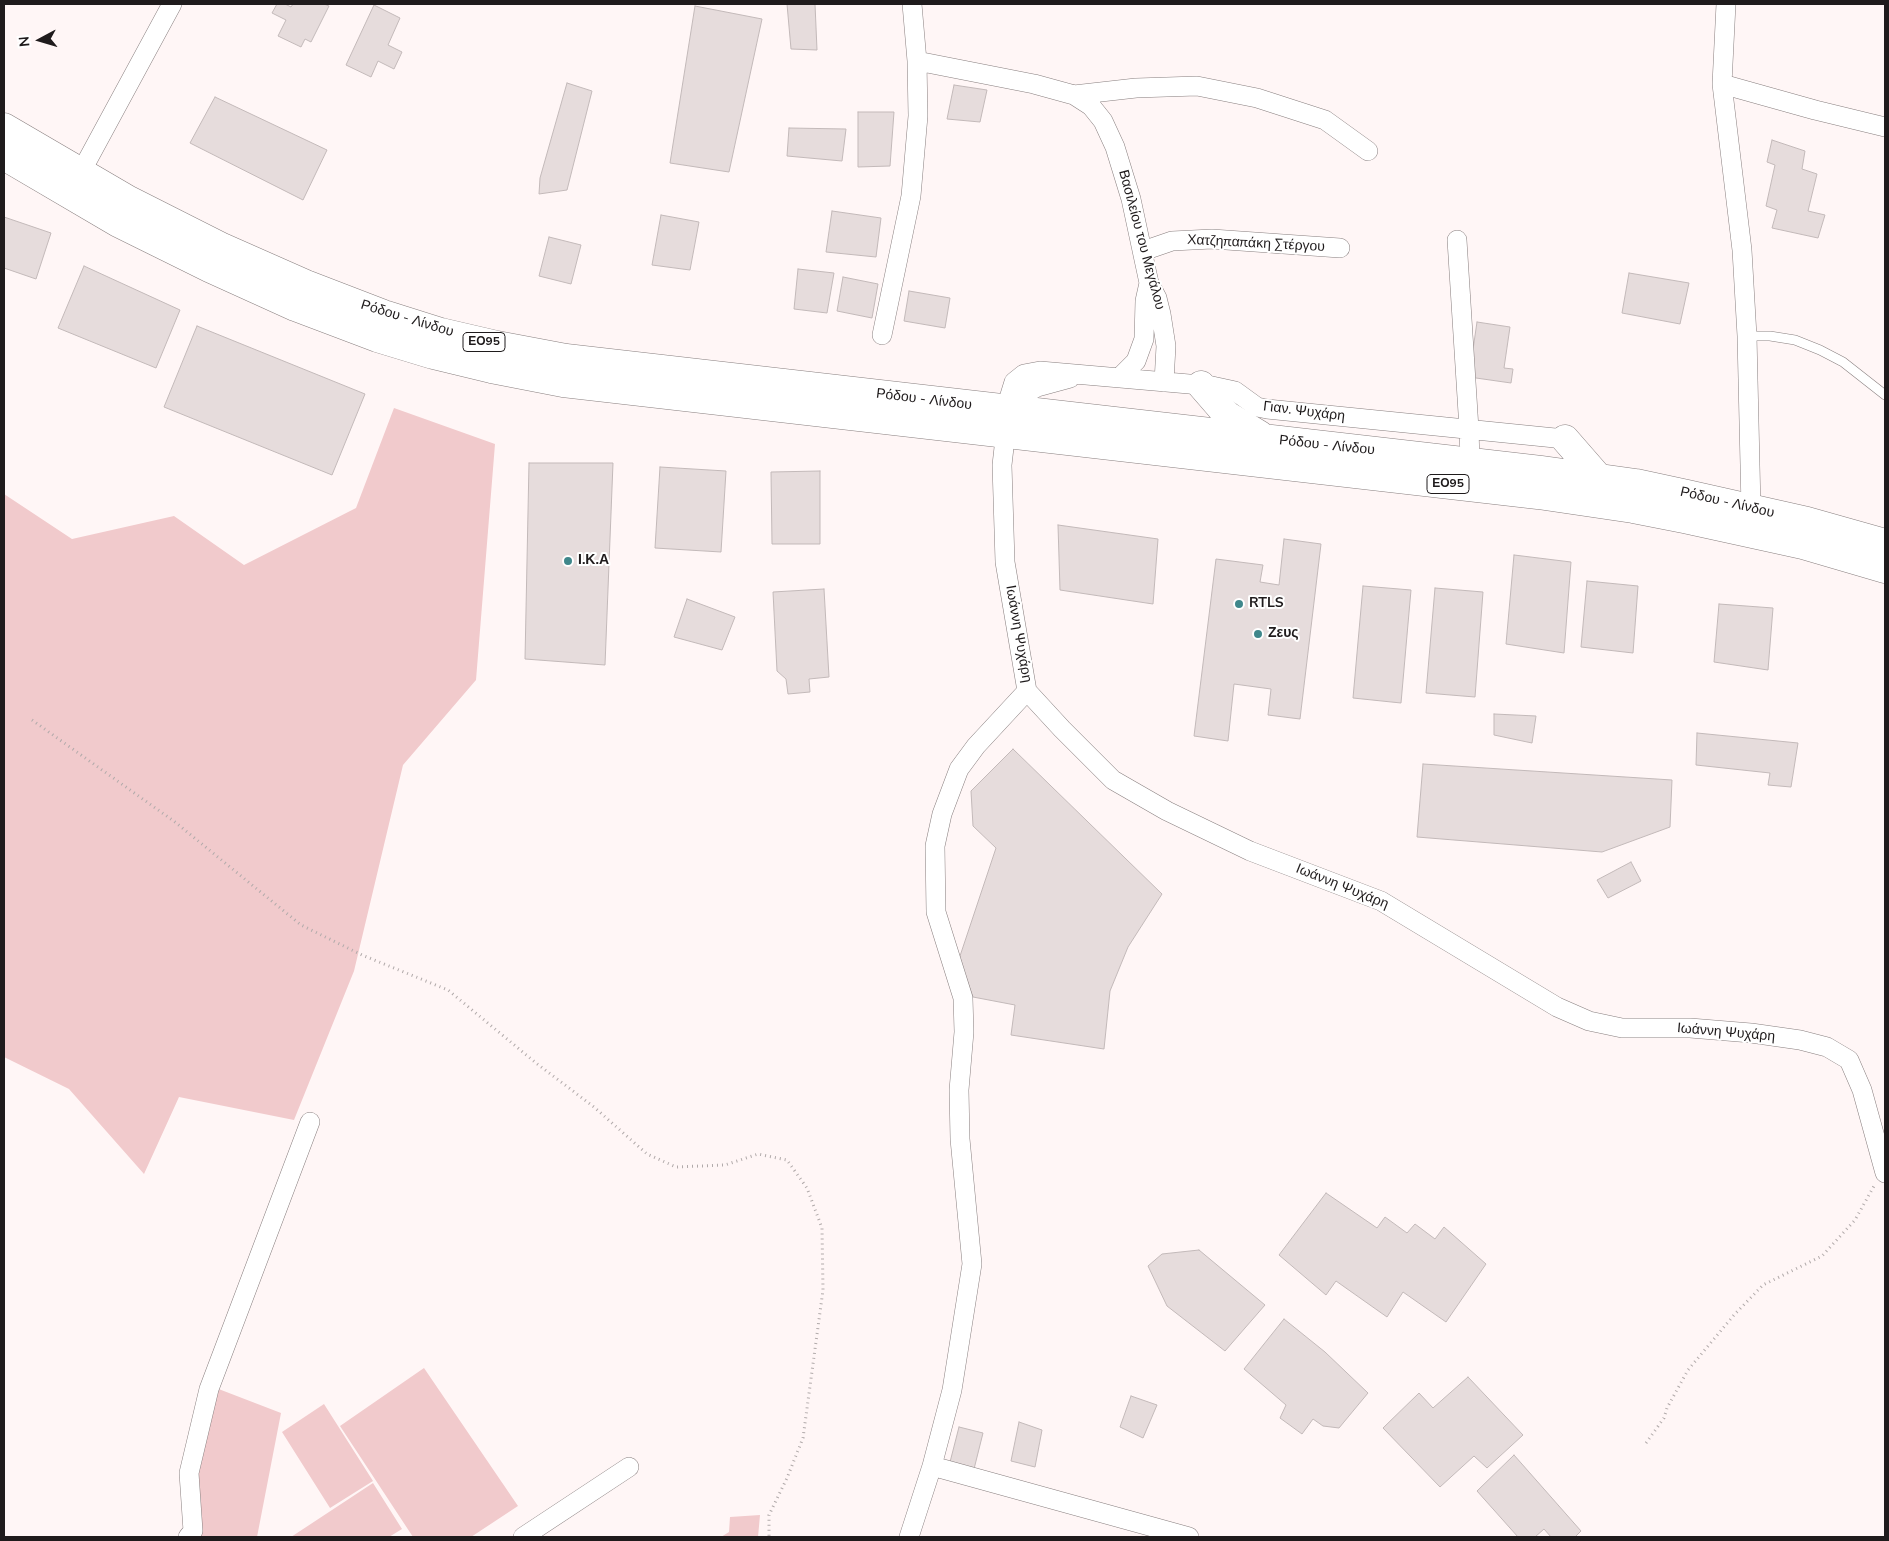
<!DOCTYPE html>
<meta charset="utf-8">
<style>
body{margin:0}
#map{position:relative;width:1889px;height:1541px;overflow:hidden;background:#fff6f6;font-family:"Nunito Sans",sans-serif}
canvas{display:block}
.frame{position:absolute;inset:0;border:5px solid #1f1b1c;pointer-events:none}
.north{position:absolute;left:15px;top:15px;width:50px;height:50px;-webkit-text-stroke:4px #fff;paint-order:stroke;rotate:264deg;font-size:14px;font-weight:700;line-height:20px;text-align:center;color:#1f1b1c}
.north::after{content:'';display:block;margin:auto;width:18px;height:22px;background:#1f1b1c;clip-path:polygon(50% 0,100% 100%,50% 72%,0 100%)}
</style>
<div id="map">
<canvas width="1889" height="1541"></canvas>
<div class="frame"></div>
<div class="north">N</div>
</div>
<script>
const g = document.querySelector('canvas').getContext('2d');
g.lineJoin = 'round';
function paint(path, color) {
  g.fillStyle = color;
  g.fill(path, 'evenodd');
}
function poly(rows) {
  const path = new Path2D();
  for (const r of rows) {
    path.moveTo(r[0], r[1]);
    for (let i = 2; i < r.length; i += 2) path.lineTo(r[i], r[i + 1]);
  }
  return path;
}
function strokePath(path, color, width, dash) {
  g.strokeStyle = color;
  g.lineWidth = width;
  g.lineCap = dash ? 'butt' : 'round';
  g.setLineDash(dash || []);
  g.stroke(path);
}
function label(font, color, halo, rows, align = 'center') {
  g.font = font + ' "Nunito Sans",sans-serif';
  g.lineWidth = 4;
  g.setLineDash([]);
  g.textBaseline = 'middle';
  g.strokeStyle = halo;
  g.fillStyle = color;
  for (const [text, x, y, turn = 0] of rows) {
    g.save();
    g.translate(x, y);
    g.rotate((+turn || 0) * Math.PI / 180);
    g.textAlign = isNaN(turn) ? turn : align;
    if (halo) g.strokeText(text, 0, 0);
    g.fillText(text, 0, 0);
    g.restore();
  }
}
paint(poly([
 [394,408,495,444,476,680,403,765,354,971,294,1120,179,1097,144,1174,69,1089,4,1057,4,494,72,539,174,516,244,565,356,508],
 [424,1368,518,1506,471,1537,413,1537,340,1426],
 [216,1388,281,1413,257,1537,193,1537,194,1474],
 [324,1404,373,1481,330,1508,282,1432],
 [373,1483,402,1529,389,1537,291,1537],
 [760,1515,758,1537,721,1537,729,1532,730,1517]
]), '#f1cacc');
const building = poly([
 [277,4,285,4,291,7,293,4,324,4,329,6,311,42,305,39,301,47,278,36,286,20,272,13,277,4],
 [787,4,815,4,817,50,791,49,787,4],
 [374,5,400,18,388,45,402,52,394,69,378,61,371,77,346,65,374,5],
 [695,6,762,19,729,172,670,163,695,6],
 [567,83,592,91,567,190,539,194,540,178,567,83],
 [954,85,987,90,980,122,947,119,954,85],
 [215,97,327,150,303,200,190,143,215,97],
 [858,112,894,112,890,166,858,167,858,112],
 [789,128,846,129,842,161,787,156,789,128],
 [1772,140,1805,151,1802,169,1817,174,1808,211,1825,215,1818,238,1772,228,1777,210,1766,206,1775,165,1767,162,1772,140],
 [832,211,881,218,876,257,826,252,832,211],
 [661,215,699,222,690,270,652,265,661,215],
 [4,217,51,233,36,279,4,268,4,217],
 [549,237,581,245,571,284,539,276,549,237],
 [84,266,180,310,156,368,58,328,84,266],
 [798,269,834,273,827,313,794,309,798,269],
 [1629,273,1689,283,1680,324,1622,313,1629,273],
 [843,277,878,284,872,318,837,311,843,277],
 [909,291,950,298,945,328,904,321,909,291],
 [1477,322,1510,327,1504,368,1513,369,1511,383,1469,377,1477,322],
 [197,326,365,394,332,475,164,407,197,326],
 [529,463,613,463,605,665,525,659,529,463],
 [660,467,726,471,721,552,655,548,660,467],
 [820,471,820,544,772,544,771,472,820,471],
 [1058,525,1158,539,1153,604,1060,590,1058,525],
 [1284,539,1321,544,1300,719,1268,715,1271,689,1234,684,1228,741,1194,736,1216,559,1263,565,1260,582,1279,585,1284,539],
 [1514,555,1571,562,1564,653,1506,644,1514,555],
 [1587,581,1638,586,1633,653,1581,647,1587,581],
 [1363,586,1411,590,1401,703,1353,698,1363,586],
 [1435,588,1483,592,1475,697,1426,693,1435,588],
 [824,589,829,677,809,679,810,692,788,694,786,679,777,671,773,592,824,589],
 [687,599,735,617,722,650,674,637,687,599],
 [1719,604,1773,608,1768,670,1714,662,1719,604],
 [1494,714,1536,716,1532,743,1494,735,1494,714],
 [1697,733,1798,743,1791,787,1768,785,1770,773,1696,765,1697,733],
 [1013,749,1162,894,1128,947,1110,991,1104,1049,1011,1035,1015,1005,973,997,959,959,996,848,973,826,971,791,1013,749],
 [1423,764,1672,780,1670,827,1602,852,1417,837,1423,764],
 [1631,862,1641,881,1608,898,1597,880,1631,862],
 [1326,1193,1377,1228,1385,1217,1407,1233,1415,1224,1435,1239,1444,1227,1486,1264,1446,1322,1403,1292,1387,1317,1336,1281,1326,1295,1279,1255,1326,1193],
 [1199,1250,1265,1305,1225,1351,1167,1306,1148,1266,1162,1254,1199,1250],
 [1284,1319,1325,1352,1368,1393,1339,1428,1323,1426,1313,1419,1302,1434,1280,1418,1286,1405,1244,1369,1284,1319],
 [1468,1377,1523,1435,1487,1468,1474,1456,1440,1487,1383,1428,1419,1393,1433,1408,1468,1377],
 [1131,1396,1157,1405,1143,1438,1120,1427,1131,1396],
 [1019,1422,1042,1430,1035,1467,1011,1461,1019,1422],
 [959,1427,983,1433,973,1473,949,1466,959,1427],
 [1514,1455,1581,1531,1575,1537,1551,1537,1544,1529,1535,1537,1518,1537,1477,1491,1514,1455]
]);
paint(building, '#e6dcdc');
strokePath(building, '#c3b9b9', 1);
const lane = poly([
 [1747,336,1770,336,1795,340,1820,350,1843,362,1885,395]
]);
const street = poly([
 [1726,4,1722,84,1742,250,1747,336,1751,508],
 [917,61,1034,84,1074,95,1091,106,1103,121,1115,147,1131,199,1149,283,1157,298,1161,314,1166,346,1164,382],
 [1722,84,1815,110,1885,127],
 [1074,95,1136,88,1197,86,1257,98,1325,120,1368,151],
 [81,172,172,4],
 [1457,240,1469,429,1470,461],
 [1143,251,1172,241,1212,239,1340,248],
 [882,335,911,196,918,116,917,61,912,4],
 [1120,377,1136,361,1144,339,1145,301,1149,283],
 [1008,409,1020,397,1037,387,1070,378],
 [1565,439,1267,409,1257,407,1235,391,1212,386,1040,371,1024,374,1014,382,1010,395,1002,465,1005,562,1027,691,1062,729,1113,780,1167,811,1250,851,1381,901,1557,1007,1589,1021,1622,1028,1690,1028,1751,1033,1800,1040,1827,1047,1849,1060,1862,1090,1885,1173],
 [932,1466,1189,1537],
 [188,1537,193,1531,189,1473,209,1389,310,1122],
 [523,1537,629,1467],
 [909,1537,932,1466,952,1390,972,1264,960,1139,959,1090,964,1032,963,998,936,912,935,846,942,814,959,769,976,746,1027,691]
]);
const primary = poly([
 [4,127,129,200,220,246,306,284,384,314,441,332,497,345,566,358,1541,470,1636,483,1687,494,1807,521,1885,543],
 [4,156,118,223,209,268,295,307,377,338,433,355,491,369,563,383,1538,495,1633,509,1684,519,1803,545,1885,569],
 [1201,385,1227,415,1260,435],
 [1565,439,1599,478]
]);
strokePath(lane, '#887f7f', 10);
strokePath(street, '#887f7f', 20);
strokePath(primary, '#887f7f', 29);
strokePath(poly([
 [32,720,175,822,301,925,362,955,448,990,536,1063,594,1107,647,1154,676,1167,725,1165,758,1154,787,1160,807,1188,822,1228,823,1290,803,1438,787,1478,769,1515,769,1537],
 [1646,1443,1664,1418,1667,1408,1688,1370,1734,1315,1763,1285,1822,1256,1855,1220,1874,1186]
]), '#b1aaaa', 3, [1, 4]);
strokePath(lane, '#fff', 9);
strokePath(street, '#fff', 19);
strokePath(primary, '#fff', 28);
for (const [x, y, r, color] of [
 [568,561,5,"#3f878b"],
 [1239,604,5,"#3f878b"],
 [1258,634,5,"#3f878b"]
]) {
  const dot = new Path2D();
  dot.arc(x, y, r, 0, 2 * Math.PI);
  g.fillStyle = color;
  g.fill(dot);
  strokePath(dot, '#fff', 2);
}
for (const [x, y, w] of [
 [484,342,42],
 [1448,484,42]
]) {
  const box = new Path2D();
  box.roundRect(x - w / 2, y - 9.5, w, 19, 4);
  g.fillStyle = '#fff';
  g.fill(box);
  strokePath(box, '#1f1b1c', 1);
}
label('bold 12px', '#1f1b1c', null, [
 ["ΕΟ95",484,342],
 ["ΕΟ95",1448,484]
]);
label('14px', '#1f1b1c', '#fff', [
 ["Βασιλείου του Μεγάλου",1141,240,75],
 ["Χατζηπαπάκη Στέργου",1256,244,3],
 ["Ρόδου - Λίνδου",407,319,17],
 ["Ρόδου - Λίνδου",924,400,7],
 ["Γιαν. Ψυχάρη",1304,412,7],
 ["Ρόδου - Λίνδου",1327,446,6],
 ["Ρόδου - Λίνδου",1727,503,13],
 ["Ιωάννη Ψυχάρη",1018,634,80],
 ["Ιωάννη Ψυχάρη",1342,887,22],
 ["Ιωάννη Ψυχάρη",1726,1033,5]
]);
label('bold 14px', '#1f1b1c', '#fff', [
 ["Ι.Κ.Α",578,561],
 ["RTLS",1249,604],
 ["Ζευς",1268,634]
], 'left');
</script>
